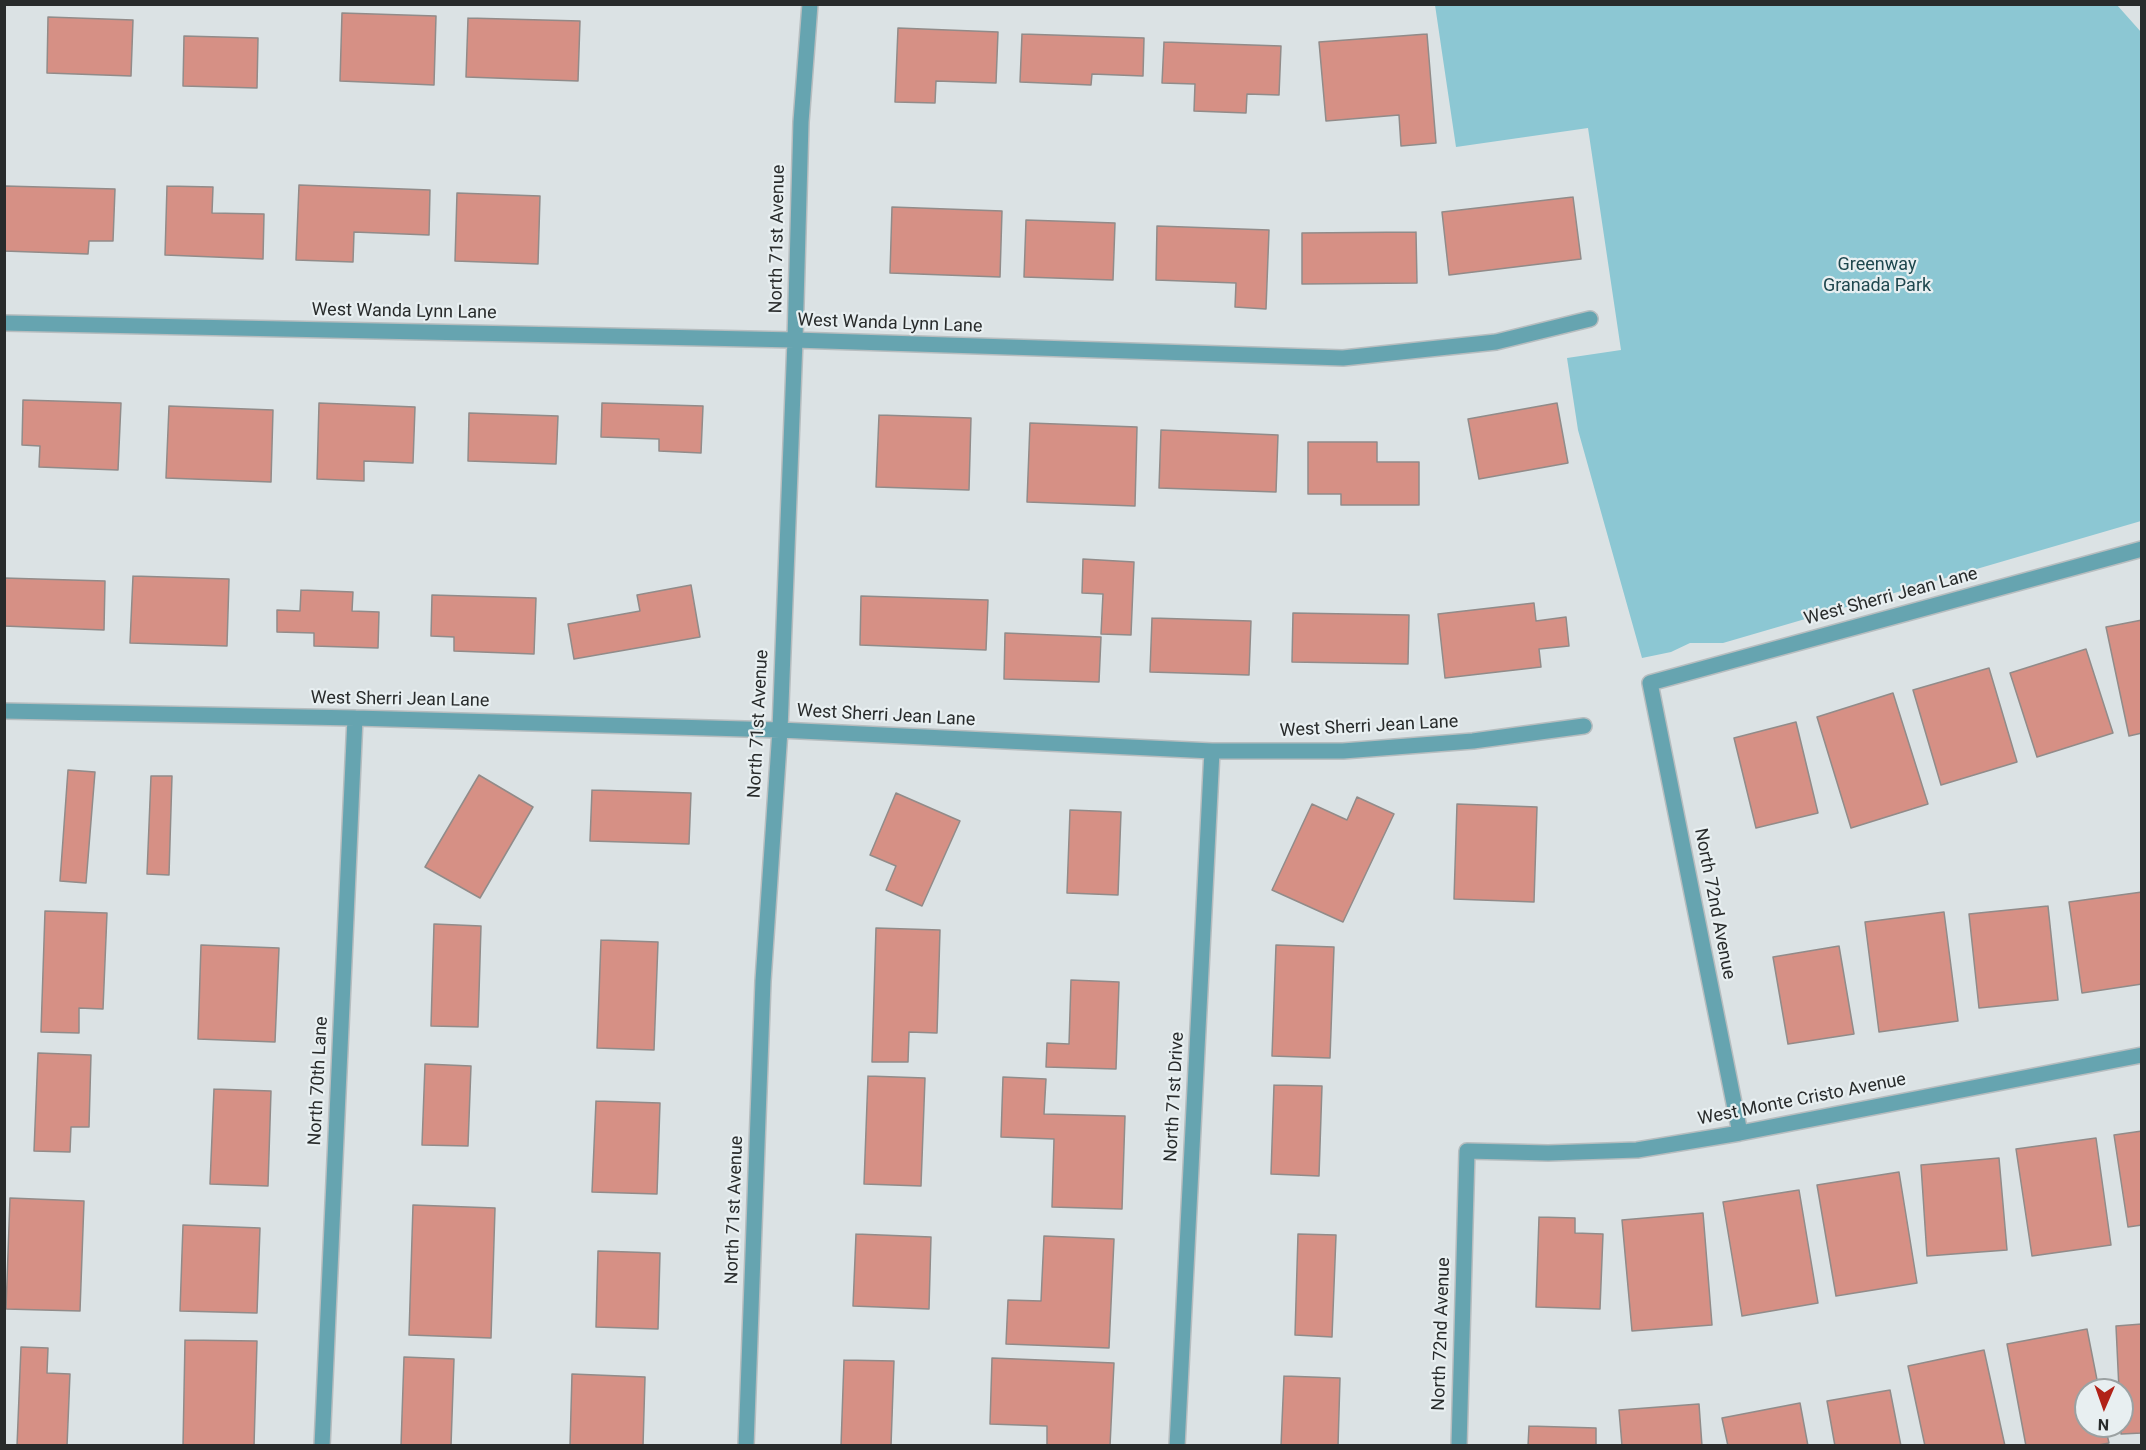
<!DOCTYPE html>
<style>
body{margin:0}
#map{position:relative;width:2146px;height:1450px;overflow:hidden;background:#dbe2e4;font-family:Roboto,sans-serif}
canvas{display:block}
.frame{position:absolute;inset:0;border:6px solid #282b2b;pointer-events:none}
.north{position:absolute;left:2074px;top:1378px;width:60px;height:60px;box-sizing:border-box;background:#e8eff1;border:2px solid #9ba1a2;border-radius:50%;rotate:182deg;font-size:16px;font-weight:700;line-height:24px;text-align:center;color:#282b2b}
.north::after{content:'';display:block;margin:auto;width:21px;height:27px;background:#b12218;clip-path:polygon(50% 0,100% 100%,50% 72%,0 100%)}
</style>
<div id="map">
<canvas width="2146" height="1450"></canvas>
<div class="frame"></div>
<div class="north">N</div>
</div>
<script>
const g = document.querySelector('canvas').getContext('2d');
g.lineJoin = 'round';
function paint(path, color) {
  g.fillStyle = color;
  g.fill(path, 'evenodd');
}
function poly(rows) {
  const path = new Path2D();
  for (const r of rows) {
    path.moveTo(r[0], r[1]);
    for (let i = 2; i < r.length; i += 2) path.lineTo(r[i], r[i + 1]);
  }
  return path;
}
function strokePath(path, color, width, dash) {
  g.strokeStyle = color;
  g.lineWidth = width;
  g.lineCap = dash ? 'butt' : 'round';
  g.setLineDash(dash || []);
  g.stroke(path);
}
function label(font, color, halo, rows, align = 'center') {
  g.font = font + ' Roboto,sans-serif';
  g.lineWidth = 4.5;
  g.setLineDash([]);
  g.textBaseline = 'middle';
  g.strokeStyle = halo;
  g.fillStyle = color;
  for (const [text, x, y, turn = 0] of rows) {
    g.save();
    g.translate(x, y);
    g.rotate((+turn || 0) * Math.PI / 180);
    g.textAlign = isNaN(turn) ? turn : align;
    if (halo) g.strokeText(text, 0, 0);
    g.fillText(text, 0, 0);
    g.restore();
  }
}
paint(poly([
 [1435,5,2117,5,2141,32,2141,521,1723,643,1690,643,1671,652,1642,658,1578,430,1567,358,1621,350,1588,128,1456,147]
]), '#8cc7d3');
const building = poly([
 [342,13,436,16,434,85,340,81,342,13],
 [48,17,133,20,131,76,47,73,48,17],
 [468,18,580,21,578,81,466,77,468,18],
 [898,28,998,32,996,83,936,81,935,103,895,102,898,28],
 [1022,34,1144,38,1143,76,1092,74,1091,85,1020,82,1022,34],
 [1427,34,1436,143,1401,146,1399,115,1326,121,1319,42,1427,34],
 [184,36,258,38,257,88,183,86,184,36],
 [1164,42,1281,46,1279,95,1247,94,1246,113,1194,111,1195,84,1162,83,1164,42],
 [299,185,430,190,429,235,354,232,353,262,296,260,299,185],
 [5,186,115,189,113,241,89,241,88,254,4,251,5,186],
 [167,186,213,187,212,213,264,214,263,259,165,255,167,186],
 [457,193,540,196,538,264,455,261,457,193],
 [1573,197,1581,259,1449,275,1442,212,1573,197],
 [892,207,1002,211,1000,277,890,273,892,207],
 [1026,220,1115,223,1113,280,1024,277,1026,220],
 [1157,226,1269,230,1266,309,1235,307,1236,283,1156,280,1157,226],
 [1416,232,1417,283,1302,284,1302,233,1416,232],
 [23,400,121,403,118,470,39,467,40,446,22,445,23,400],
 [319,403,415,407,413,463,364,461,364,481,317,479,319,403],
 [602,403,703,406,701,453,659,451,659,439,601,437,602,403],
 [1557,403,1568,463,1479,479,1468,419,1557,403],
 [169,406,273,410,271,482,166,478,169,406],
 [469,413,558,416,556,464,468,461,469,413],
 [879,415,971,418,969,490,876,487,879,415],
 [1030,423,1137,427,1135,506,1027,502,1030,423],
 [1161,430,1278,435,1276,492,1159,488,1161,430],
 [1308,442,1377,442,1377,462,1419,462,1419,505,1341,505,1341,494,1308,494,1308,442],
 [1083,559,1134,562,1131,635,1101,634,1103,594,1082,593,1083,559],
 [133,576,229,579,227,646,130,643,133,576],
 [4,578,105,581,104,630,4,626,4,578],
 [691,585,700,637,574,659,568,624,640,611,637,595,691,585],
 [301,590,353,592,352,611,379,612,378,648,314,646,314,633,277,632,277,610,300,611,301,590],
 [432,595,536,598,534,654,454,651,454,637,431,636,432,595],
 [861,596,988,600,986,650,860,645,861,596],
 [1534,603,1536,621,1566,617,1569,646,1539,649,1541,667,1445,678,1438,614,1534,603],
 [1293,613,1409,615,1408,664,1292,662,1293,613],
 [1152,618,1251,621,1249,675,1150,672,1152,618],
 [2142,620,2142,733,2129,736,2106,627,2142,620],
 [1005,633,1101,637,1099,682,1004,679,1005,633],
 [2086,649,2113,733,2037,757,2010,673,2086,649],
 [1989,668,2017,762,1941,785,1913,690,1989,668],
 [1893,693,1928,804,1851,828,1817,717,1893,693],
 [1796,722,1818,813,1756,828,1734,738,1796,722],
 [68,770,95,772,86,883,60,881,68,770],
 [479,775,533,807,480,898,425,867,479,775],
 [151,776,172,776,169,875,147,874,151,776],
 [592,790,691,793,689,844,590,841,592,790],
 [896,793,960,821,922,906,886,890,896,866,870,855,896,793],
 [1357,797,1394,814,1343,922,1272,890,1312,804,1347,820,1357,797],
 [1457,804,1537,807,1534,902,1454,899,1457,804],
 [1070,810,1121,812,1118,895,1067,893,1070,810],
 [2142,892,2142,984,2082,993,2069,902,2142,892],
 [2048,906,2058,1000,1979,1008,1969,914,2048,906],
 [45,911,107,913,103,1009,79,1008,79,1033,41,1032,45,911],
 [1944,912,1958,1021,1879,1032,1865,922,1944,912],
 [434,924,481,926,478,1027,431,1026,434,924],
 [876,928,940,930,937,1033,909,1032,908,1062,872,1062,876,928],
 [601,940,658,942,654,1050,597,1048,601,940],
 [201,945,279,948,275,1042,198,1039,201,945],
 [1276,945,1334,947,1330,1058,1272,1056,1276,945],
 [1839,946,1854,1034,1788,1044,1773,957,1839,946],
 [1071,980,1119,982,1116,1069,1046,1067,1047,1043,1069,1044,1071,980],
 [38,1053,91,1055,89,1127,71,1127,70,1152,34,1151,38,1053],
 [425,1064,471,1066,468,1146,422,1145,425,1064],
 [868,1076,925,1078,921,1186,864,1184,868,1076],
 [1003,1077,1046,1079,1044,1114,1125,1116,1122,1209,1052,1207,1054,1139,1001,1137,1003,1077],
 [1274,1085,1322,1086,1319,1176,1271,1174,1274,1085],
 [214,1089,271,1091,268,1186,210,1184,214,1089],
 [596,1101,660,1103,657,1194,592,1192,596,1101],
 [2142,1131,2142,1225,2128,1227,2114,1135,2142,1131],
 [2096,1138,2111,1245,2032,1256,2016,1149,2096,1138],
 [1999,1158,2007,1250,1927,1256,1921,1165,1999,1158],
 [1899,1172,1917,1283,1836,1296,1817,1185,1899,1172],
 [1799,1190,1818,1303,1742,1316,1723,1202,1799,1190],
 [10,1198,84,1201,80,1311,6,1309,10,1198],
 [413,1205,495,1208,491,1338,409,1335,413,1205],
 [1703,1213,1712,1325,1632,1331,1622,1220,1703,1213],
 [1539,1217,1575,1218,1575,1233,1603,1234,1600,1309,1536,1307,1539,1217],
 [183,1225,260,1228,257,1313,180,1311,183,1225],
 [856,1234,931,1237,929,1309,853,1306,856,1234],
 [1298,1234,1336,1235,1332,1337,1295,1335,1298,1234],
 [1044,1236,1114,1239,1109,1348,1006,1344,1008,1300,1041,1301,1044,1236],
 [598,1251,660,1253,658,1329,596,1327,598,1251],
 [2142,1324,2142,1433,2121,1434,2122,1390,2119,1390,2116,1326,2142,1324],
 [2087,1329,2099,1390,2086,1390,2086,1426,2105,1426,2109,1443,2093,1446,2026,1446,2007,1344,2087,1329],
 [185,1340,257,1341,254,1446,183,1446,185,1340],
 [21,1347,48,1348,47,1373,70,1374,67,1446,17,1446,21,1347],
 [1984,1350,2005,1446,1925,1446,1908,1366,1984,1350],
 [404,1357,454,1359,451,1446,401,1446,404,1357],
 [992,1358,1114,1363,1110,1446,1047,1446,1047,1426,990,1424,992,1358],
 [844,1360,894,1361,891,1446,841,1446,844,1360],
 [572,1374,645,1377,643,1446,570,1446,572,1374],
 [1284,1376,1340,1378,1338,1446,1281,1446,1284,1376],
 [1890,1390,1901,1446,1835,1446,1827,1401,1890,1390],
 [1800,1403,1808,1446,1728,1446,1722,1418,1800,1403],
 [1699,1404,1702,1446,1622,1446,1619,1410,1699,1404],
 [1529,1426,1596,1428,1596,1446,1528,1446,1529,1426]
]);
paint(building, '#d69085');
strokePath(building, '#918b89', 1.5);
const minor = poly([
 [4,323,795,340,1343,358,1496,342,1590,319],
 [4,711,355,718,780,730,1212,751,1343,751,1473,741,1584,726],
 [1740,1133,1650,683,2142,549],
 [322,1446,355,718],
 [746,1446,763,981,780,730,795,340,801,122,810,4],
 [1177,1446,1212,751],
 [1459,1446,1467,1151,1548,1153,1637,1150,1740,1133,2142,1055]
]);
strokePath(minor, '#b7bdbf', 18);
strokePath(minor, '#66a4b0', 15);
label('18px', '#282b2b', '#e8eff1', [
 ["North 71st Avenue",778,239,-89],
 ["West Wanda Lynn Lane",404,312,1],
 ["West Wanda Lynn Lane",890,324,2],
 ["West Sherri Jean Lane",1891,597,-15],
 ["West Sherri Jean Lane",400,700,1],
 ["West Sherri Jean Lane",886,716,3],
 ["North 71st Avenue",759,724,-87],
 ["West Sherri Jean Lane",1369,727,-3],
 ["North 72nd Avenue",1714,904,79],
 ["North 70th Lane",319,1081,-87],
 ["North 71st Drive",1175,1097,-87],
 ["West Monte Cristo Avenue",1802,1100,-11],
 ["North 71st Avenue",735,1210,-88],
 ["North 72nd Avenue",1442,1334,-88]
]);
label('18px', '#1e474e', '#e8eff1', [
 ["Greenway",1877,265],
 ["Granada Park",1877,286]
]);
</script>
